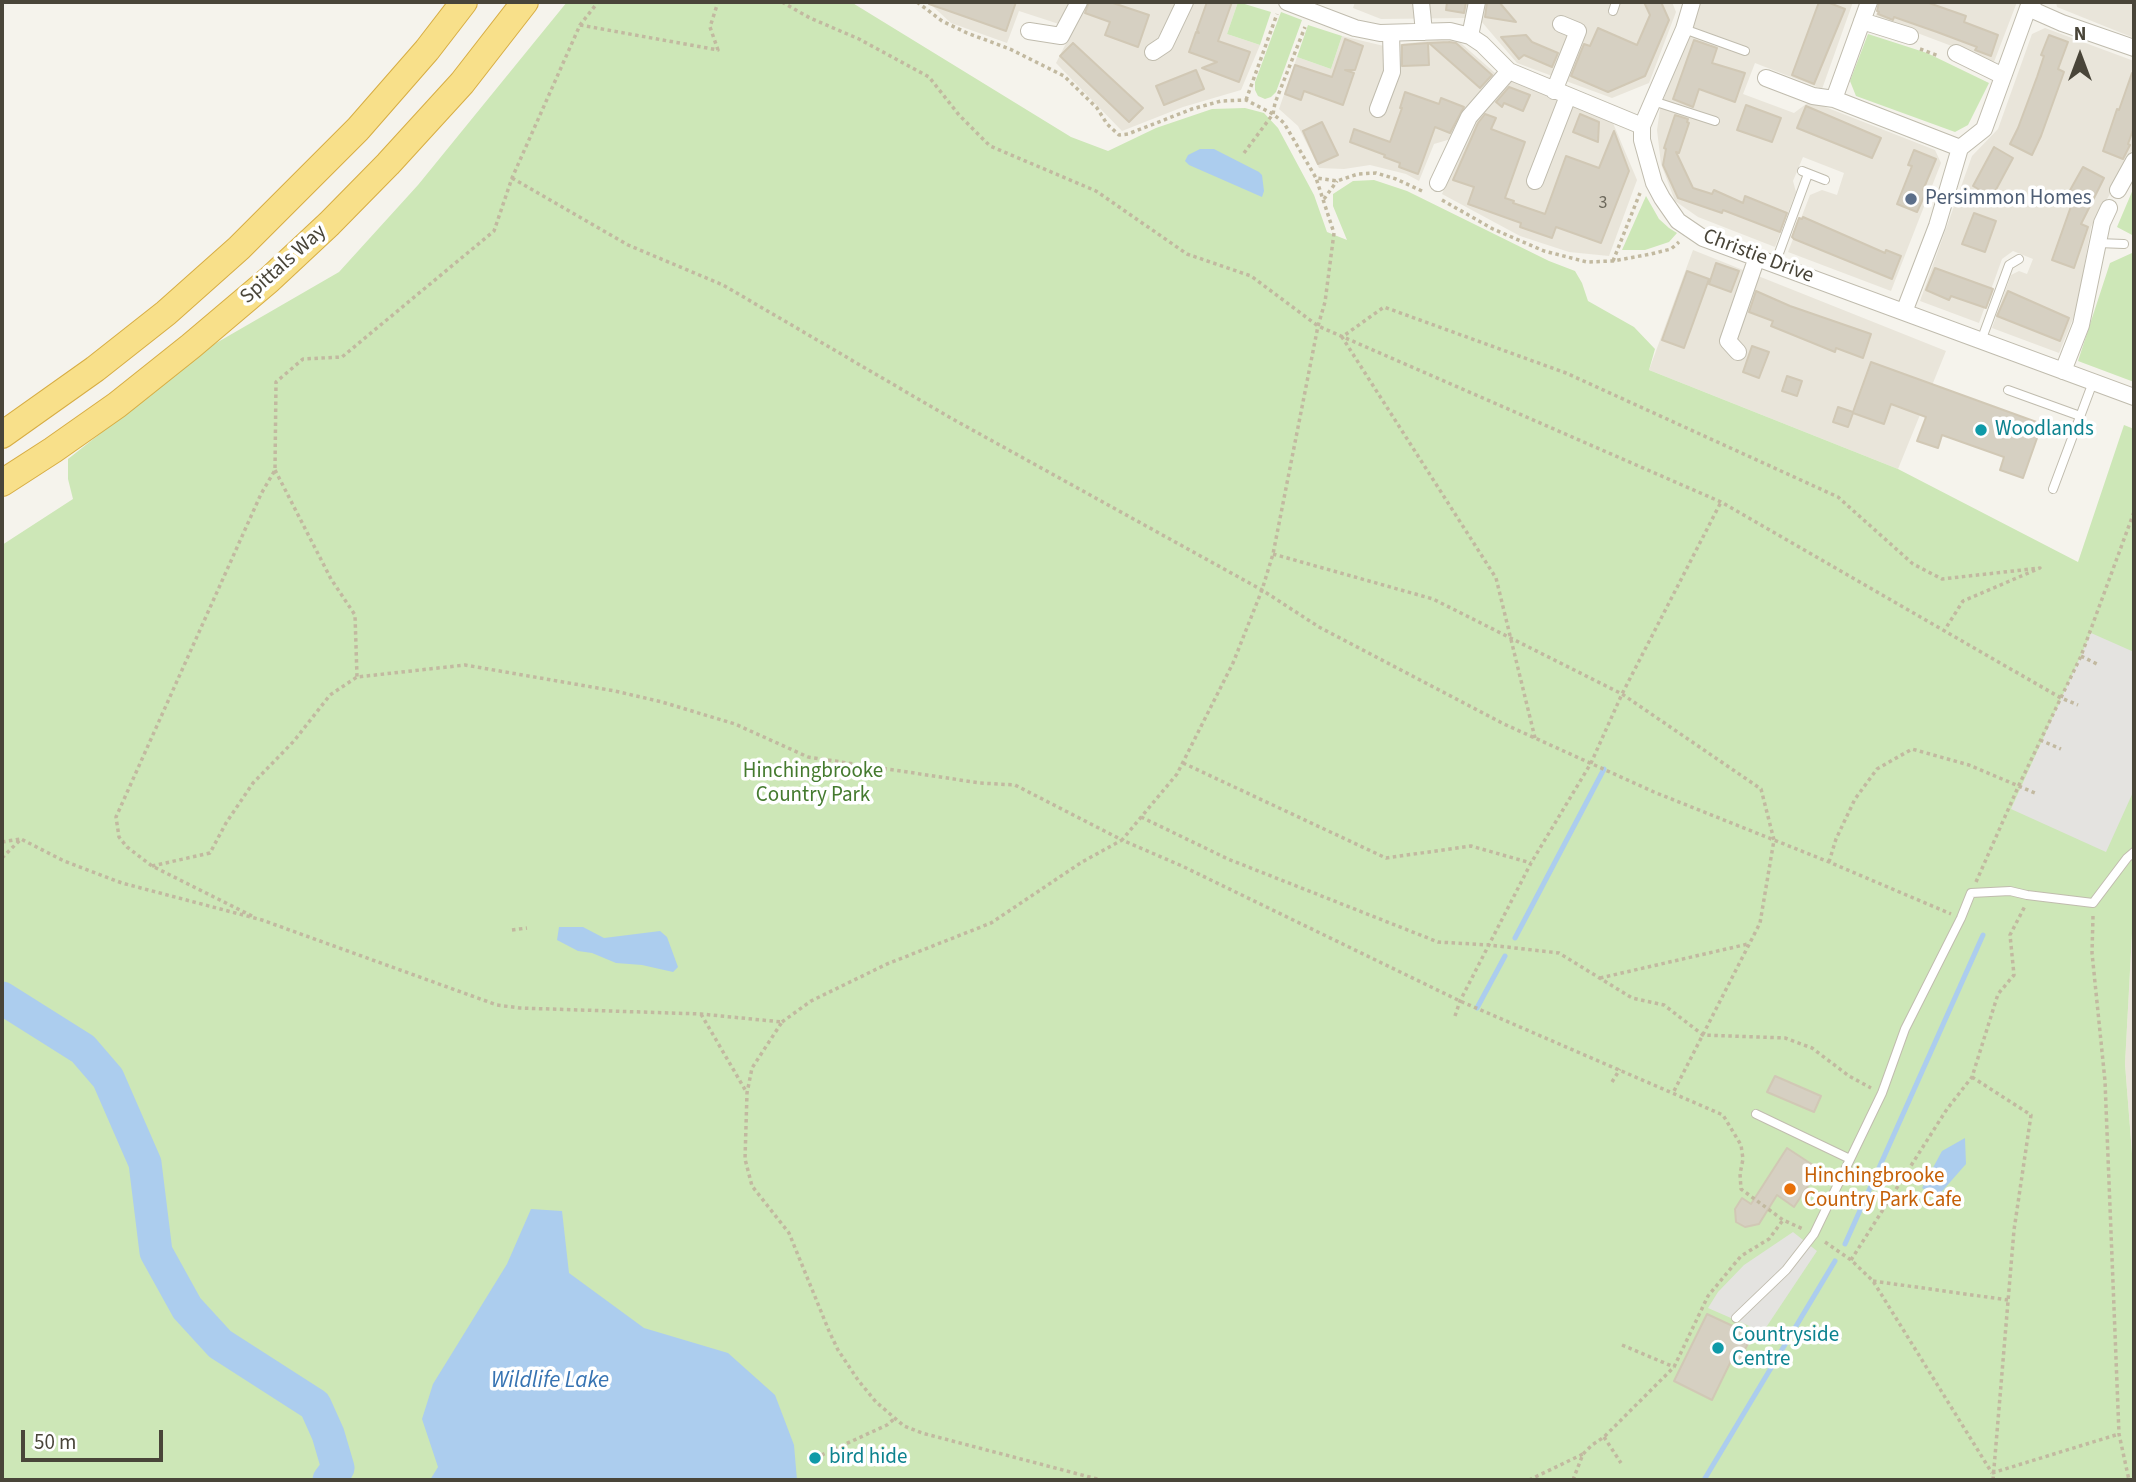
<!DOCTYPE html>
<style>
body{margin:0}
#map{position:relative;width:2136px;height:1482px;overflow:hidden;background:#f5f3ec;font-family:"Source Sans 3",sans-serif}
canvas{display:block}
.frame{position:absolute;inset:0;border:4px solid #494539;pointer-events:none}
.north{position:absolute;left:2045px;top:21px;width:70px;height:70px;-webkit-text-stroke:5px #fff;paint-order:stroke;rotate:0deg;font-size:19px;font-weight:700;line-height:28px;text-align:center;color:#494539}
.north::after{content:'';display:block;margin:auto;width:24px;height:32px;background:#494539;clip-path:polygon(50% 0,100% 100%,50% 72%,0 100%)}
.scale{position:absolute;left:21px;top:1430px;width:142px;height:32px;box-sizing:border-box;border:4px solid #494539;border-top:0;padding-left:9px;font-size:21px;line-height:24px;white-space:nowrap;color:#494539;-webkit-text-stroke:5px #fff;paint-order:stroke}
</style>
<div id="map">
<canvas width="2136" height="1482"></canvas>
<div class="frame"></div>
<div class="north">N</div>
<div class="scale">50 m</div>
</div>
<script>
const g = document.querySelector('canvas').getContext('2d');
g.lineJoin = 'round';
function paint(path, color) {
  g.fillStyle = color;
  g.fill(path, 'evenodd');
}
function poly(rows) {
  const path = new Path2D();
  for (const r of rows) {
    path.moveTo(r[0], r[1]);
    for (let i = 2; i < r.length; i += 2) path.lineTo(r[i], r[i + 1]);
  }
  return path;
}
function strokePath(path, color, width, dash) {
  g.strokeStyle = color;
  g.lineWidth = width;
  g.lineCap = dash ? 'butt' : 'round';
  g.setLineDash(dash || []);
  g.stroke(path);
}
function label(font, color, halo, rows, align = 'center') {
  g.font = font + ' "Source Sans 3",sans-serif';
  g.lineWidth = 7;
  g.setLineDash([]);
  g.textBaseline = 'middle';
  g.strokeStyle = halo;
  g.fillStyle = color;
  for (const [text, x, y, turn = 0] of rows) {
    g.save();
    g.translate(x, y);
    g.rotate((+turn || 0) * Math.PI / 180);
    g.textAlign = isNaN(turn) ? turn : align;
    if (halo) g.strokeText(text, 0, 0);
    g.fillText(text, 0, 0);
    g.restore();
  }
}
paint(poly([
 [928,2,1070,2,1062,25,1019,11,1007,43,951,23],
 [1087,2,1238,2,1227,34,1260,45,1241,90,1183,107,1122,131,1056,63],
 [1355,2,1471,2,1467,18,1381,19,1353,8],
 [1484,2,1672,2,1676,12,1649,83,1612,98,1517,63,1481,21],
 [1698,2,1853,2,1822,89,1755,63,1743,94,1794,113,1810,101,1935,150,1941,163,1891,291,1788,252,1810,195,1822,190,1837,195,1844,173,1803,157,1793,181,1796,192,1775,247,1698,217,1675,201,1661,164,1657,130,1660,109],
 [1881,2,2017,2,1994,62,1875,17],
 [2056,2,2134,2,2134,38,2057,7],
 [2045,28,2134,61,2134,145,2126,166,2091,227,2077,309,2059,353,1992,328,2011,275,2019,271,2027,274,2033,259,2013,251,2002,259,1979,323,1920,301,1972,156,1998,129,2032,34],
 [1342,36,1384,46,1455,38,1495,73,1465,108,1451,139,1434,144,1419,181,1406,174,1370,165,1344,169,1319,168,1298,126,1279,109,1297,57,1331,69],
 [1507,79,1613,123,1637,180,1609,256,1569,252,1520,236,1442,194,1474,119],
 [1693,250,1946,351,1898,469,1649,370],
 [2134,896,2134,1179,2125,1064]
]), '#e9e5da');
paint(poly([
 [567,2,851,2,1071,137,1108,151,1156,128,1212,109,1245,108,1264,113,1278,128,1292,154,1314,195,1327,232,1347,240,1333,206,1333,194,1353,181,1374,180,1407,191,1549,261,1575,271,1582,283,1588,301,1634,327,1655,349,1649,370,1898,469,2078,562,2124,425,2134,429,2134,896,2125,1064,2134,1179,2134,1480,2,1480,2,545,73,499,68,479,68,459,211,346,339,272,418,185],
 [1238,2,1271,12,1260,45,1227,34],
 [1281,12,1302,20,1276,92,1271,97,1265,99,1258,96,1255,90,1255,82],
 [1308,25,1342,36,1331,69,1297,57],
 [1868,34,1927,53,1989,83,1968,125,1955,132,1856,96,1850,81],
 [2134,187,2134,382,2078,361,2110,263,2132,253,2134,236,2117,227],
 [1646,196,1659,219,1669,228,1677,233,1669,242,1645,250,1622,250]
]), '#cde7b7');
paint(poly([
 [2091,633,2134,652,2134,790,2106,852,2011,809],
 [1793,1232,1817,1251,1763,1332,1708,1308,1718,1292,1744,1265]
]), '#e4e3e0');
paint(poly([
 [1200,149,1214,149,1259,172,1262,175,1264,191,1262,197,1189,165,1185,161,1188,155],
 [559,927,583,927,604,938,660,931,667,937,678,967,673,972,642,965,616,963,592,953,578,951,557,940],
 [1965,1138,1966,1164,1937,1197,1922,1188,1942,1151],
 [531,1209,562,1211,569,1273,644,1328,728,1353,775,1395,794,1445,797,1480,430,1480,438,1467,422,1419,433,1384,507,1264]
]), '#accdee');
strokePath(poly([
 [1515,938,1604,769],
 [1477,1008,1505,956],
 [1845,1244,1983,935],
 [1704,1480,1835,1261]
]), '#accdee', 5);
strokePath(poly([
 [2,998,83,1049,108,1078,145,1163,156,1252,187,1308,220,1344,315,1405,328,1434,338,1468,329,1480]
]), '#accdee', 33);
const building = poly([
 [930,2,1016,2,1006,31,929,4,930,2],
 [1089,2,1110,2,1149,15,1138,47,1105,35,1110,22,1085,13,1089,2],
 [1207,2,1232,2,1218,41,1250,52,1239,82,1202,68,1217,62,1189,52,1196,32,1199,33,1197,30,1207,2],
 [1447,2,1466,2,1464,13,1446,10,1447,2],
 [1487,2,1499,2,1516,22,1485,17,1487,2],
 [1644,2,1661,2,1669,20,1645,76,1608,92,1571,76,1584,44,1590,46,1598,28,1637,45,1650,15,1644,2],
 [1819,2,1827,2,1845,9,1814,84,1792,75,1819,2],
 [1879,2,1926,2,1966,16,1964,22,1998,35,1991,56,1975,50,1977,47,1937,32,1894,17,1893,20,1878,14,1879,12,1877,11,1879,2],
 [1526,35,1532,42,1558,53,1552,67,1524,55,1519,59,1501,37,1526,35],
 [2049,35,2068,42,2058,69,2064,72,2041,136,2032,155,2010,144,2018,128,2037,77,2044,56,2041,55,2049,35],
 [1345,39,1363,46,1355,70,1345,70,1354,73,1343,105,1304,91,1301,100,1285,94,1295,65,1332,77,1345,39],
 [1694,40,1717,48,1712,63,1745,73,1735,102,1699,89,1693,107,1673,99,1694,40],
 [1449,42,1456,43,1492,75,1480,88,1429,43,1449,42],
 [1073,43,1143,108,1129,122,1060,56,1073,43],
 [1428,43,1429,65,1402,66,1402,45,1428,43],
 [1196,70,1204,89,1164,105,1156,86,1196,70],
 [2132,73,2134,74,2134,127,2128,144,2130,145,2123,159,2103,151,2117,109,2119,110,2132,73],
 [1509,87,1530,95,1523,111,1504,103,1502,107,1496,102,1509,87],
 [1405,92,1439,104,1441,98,1464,107,1450,133,1435,127,1418,174,1399,167,1400,163,1384,157,1385,155,1350,142,1354,129,1390,142,1402,108,1400,108,1405,92],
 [1746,105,1781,118,1772,142,1737,130,1746,105],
 [1806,106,1881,138,1872,158,1797,128,1806,106],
 [1485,114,1496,118,1491,129,1525,142,1505,198,1514,201,1513,203,1545,214,1566,156,1599,168,1614,131,1629,171,1601,243,1556,227,1552,238,1520,227,1521,223,1468,204,1474,187,1453,180,1478,123,1485,114],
 [1580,114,1599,122,1598,142,1573,132,1580,114],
 [1675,115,1688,119,1687,122,1689,123,1679,153,1676,152,1693,188,1712,194,1714,190,1743,203,1745,196,1787,213,1780,232,1723,210,1722,213,1678,198,1663,165,1666,149,1664,148,1675,115],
 [1322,122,1338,155,1318,164,1303,131,1322,122],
 [1994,147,2013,158,1992,197,1973,186,1994,147],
 [1914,150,1936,159,1923,190,1926,192,1917,212,1897,204,1912,166,1908,165,1914,150],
 [2083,167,2104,178,2081,224,2088,227,2074,268,2052,260,2075,195,2069,192,2083,167],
 [1974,213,1996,221,1985,252,1962,244,1974,213],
 [1803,217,1885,253,1886,250,1901,256,1892,279,1794,239,1792,237,1799,218,1802,219,1803,217],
 [1716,263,1739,271,1731,292,1709,284,1716,263],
 [1935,268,1993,289,1986,308,1951,296,1949,300,1926,290,1935,268],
 [1687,271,1709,279,1684,348,1662,340,1687,271],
 [1756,291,1790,306,1871,334,1863,358,1836,348,1835,352,1771,326,1773,321,1749,312,1756,291],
 [2008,291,2069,318,2060,341,1997,316,2008,291],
 [1752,346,1769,352,1759,378,1743,372,1752,346],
 [1871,362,2042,424,2023,478,2000,470,2004,457,1942,435,1938,448,1917,441,1926,417,1891,404,1884,424,1853,413,1848,427,1833,422,1838,407,1853,412,1871,362],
 [1787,376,1802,381,1797,396,1782,391,1787,376],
 [1775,1076,1821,1096,1814,1112,1767,1092,1775,1076],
 [1787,1148,1819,1169,1794,1207,1777,1195,1759,1224,1745,1227,1736,1222,1735,1209,1742,1198,1751,1204,1787,1148],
 [1707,1314,1752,1335,1738,1364,1731,1361,1712,1400,1674,1381,1707,1314]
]);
paint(building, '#d6d0c2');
strokePath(building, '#d1c8b5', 2);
const service = poly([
 [1613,11,1616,2],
 [1684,29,1745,51],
 [1653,101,1715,121],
 [1802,171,1825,180],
 [2098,243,2124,244],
 [1775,264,1808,174],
 [1981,341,2009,265,2019,259],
 [2008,390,2080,416],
 [2053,489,2093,382],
 [1756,1114,1850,1159],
 [1736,1318,1786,1270,1814,1234,1882,1093,1905,1029,1961,918,1971,893,2010,891,2027,895,2093,903,2127,858,2134,852]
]);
const minor = poly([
 [1287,2,1355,28,1380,33,1450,31,1470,36,1482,44,1509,71,1642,126],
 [1421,2,1424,32],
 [1692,2,1684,29,1642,126,1642,140,1654,183,1662,198,1678,221,1703,238,2134,397],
 [1869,2,1834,99,1960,148],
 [2028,8,2062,23,2134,48],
 [1862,21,1910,36],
 [1029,31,1061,36,1079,2],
 [1470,36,1477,2],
 [1153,52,1165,44,1185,2],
 [1956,53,2003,76],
 [1766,78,1813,96,1834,99],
 [1554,91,1578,31,1561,24],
 [1378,109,1392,72,1391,33],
 [1535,181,1568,96],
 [1438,183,1469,117,1509,71],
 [2118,190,2134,161],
 [1904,312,1937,226,1960,148,1984,129,2028,8,2033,2],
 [1738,352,1728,341,1757,257],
 [2063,371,2081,325,2102,223,2109,208]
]);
const trunk = poly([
 [2,435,95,369,166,313,239,248,358,129,427,50,464,2],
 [2,483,53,450,117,405,191,346,269,280,329,224,388,164,462,83,525,2]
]);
strokePath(service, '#c0bcae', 10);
strokePath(minor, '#c0bcae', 18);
strokePath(trunk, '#d7ad44', 28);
strokePath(poly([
 [782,2,810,18,859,39,929,77,959,115,990,146,1096,191,1187,254,1251,276,1318,326,1721,502,2061,698,2078,705],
 [917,2,942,21,967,33,1010,49,1064,76,1097,108,1107,124,1119,135,1128,134,1192,109,1221,101,1246,100,1273,114,1284,123,1316,178,1337,181,1358,174,1376,173,1396,179,1422,191],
 [580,25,718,50,710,27,718,2],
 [1920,49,1939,56],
 [1246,100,1277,14],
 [1273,114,1275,103,1305,27],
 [1244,153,1273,114],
 [512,178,628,245,723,285,949,417,1262,590,1319,627,1504,724,1654,792,1829,862,1951,914],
 [1324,199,1337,181],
 [1442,200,1493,229,1544,251,1587,262,1613,261,1651,254,1671,249,1679,242],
 [1613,261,1640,193],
 [275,470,331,579,355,615,357,677],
 [1273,554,1433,599,1622,694,1761,789,1774,840,1760,923,1673,1093],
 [2081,656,2097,664],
 [1535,738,1496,578,1342,337,1384,307,1566,373,1838,497,1913,564,1942,579,2040,568,1963,601,1944,631],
 [2040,740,2061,749],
 [1183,763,1386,858,1471,846,1531,863],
 [1141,817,1228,859,1438,942,1489,945,1559,953,1632,998,1664,1005,1703,1035,1785,1038,1812,1048,1849,1076,1871,1088],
 [2,842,20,839],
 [2,858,21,839,64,861,122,883,262,920,497,1005,520,1008,701,1014,782,1022,752,1068,747,1093,745,1159,752,1186,789,1233,829,1331,838,1350,858,1380,876,1402,904,1426,922,1433,1101,1480],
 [1829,862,1836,839,1855,799,1877,769,1912,749,1969,765,2035,793],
 [152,866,210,853,226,823,253,783,294,741,330,695,357,677,465,665,615,691,662,702,735,724,808,757,980,783,1015,785,1122,840,1177,774,1233,663,1262,590,1273,554,1318,326,1325,302,1334,233,1316,178],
 [1976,882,2019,785,2081,656,2134,512],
 [252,916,152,866,127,847,119,837,116,817,261,494,275,470,276,382,303,359,342,357,494,231,512,178,580,25,598,2],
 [2093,916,2092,953,2105,1081,2119,1434,2129,1480],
 [512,930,527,928],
 [1600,978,1748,944],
 [701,1014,747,1093],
 [1455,1016,1460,1001,1531,863,1591,763,1622,694,1721,502],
 [782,1022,811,1001,887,964,991,923,1082,862,1122,840,1182,866,1460,1001,1723,1115,1741,1145,1743,1159,1740,1174,1741,1189,1783,1220,1803,1229],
 [1972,1077,2031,1115,2014,1230,1993,1480],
 [1612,1082,1620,1069],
 [1825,1242,1851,1260,1873,1281,1992,1473],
 [1851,1260,1947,1109,1972,1077,1998,994,2014,975,2010,935,2025,906],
 [1873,1281,2008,1300],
 [1622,1345,1674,1367],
 [1604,1437,1621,1463],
 [815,1458,887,1425,894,1419],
 [1992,1473,2119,1434],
 [1529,1480,1583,1454],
 [1573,1480,1583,1454,1592,1445,1604,1437,1674,1367,1708,1296,1741,1256,1769,1239,1783,1220]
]), '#c2b9a0', 3.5, [3.5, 3.5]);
strokePath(service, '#fff', 8);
strokePath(minor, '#fff', 16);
strokePath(trunk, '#f8e08a', 26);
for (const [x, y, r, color] of [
 [1911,199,7,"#5c6f8a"],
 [1981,430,7,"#0f9aa8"],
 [1790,1189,7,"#e8710a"],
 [1718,1348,7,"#0f9aa8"],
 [815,1458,7,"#0f9aa8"]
]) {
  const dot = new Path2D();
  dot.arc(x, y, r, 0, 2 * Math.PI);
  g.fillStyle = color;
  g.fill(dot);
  strokePath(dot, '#fff', 2.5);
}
label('18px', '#6c685b', null, [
 ["3",1603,204]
]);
label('21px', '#4e5e75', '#fff', [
 ["Persimmon Homes",1925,199]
], 'left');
label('21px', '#494539', '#fff', [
 ["Christie Drive",1758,257,21],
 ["Spittals Way",284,265,-42]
]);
label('21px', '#0d838f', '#fff', [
 ["Woodlands",1995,430],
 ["Countryside",1732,1336],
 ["Centre",1732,1360],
 ["bird hide",829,1458]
], 'left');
label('21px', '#447a2e', '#fff', [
 ["Hinchingbrooke",813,772],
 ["Country Park",813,796]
]);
label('21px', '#c56008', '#fff', [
 ["Hinchingbrooke",1804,1177],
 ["Country Park Cafe",1804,1201]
], 'left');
label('italic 23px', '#3673b2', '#fff', [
 ["Wildlife Lake",550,1382]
]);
</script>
